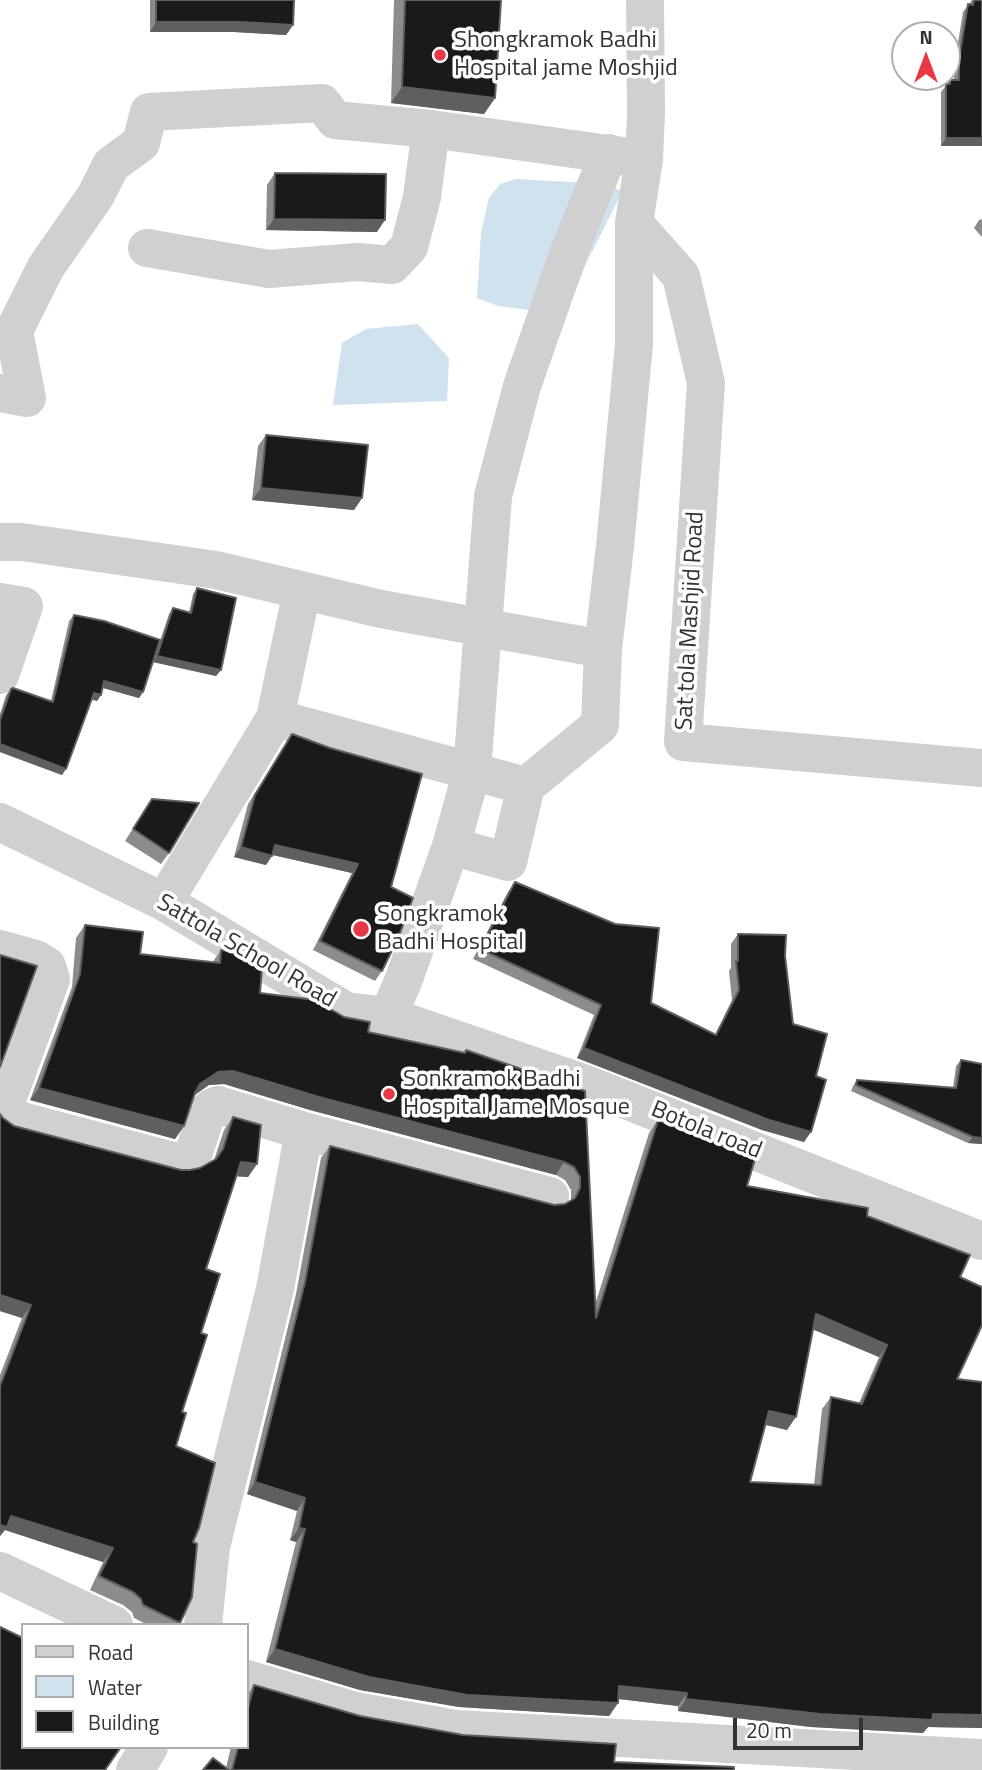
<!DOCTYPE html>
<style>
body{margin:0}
#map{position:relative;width:982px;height:1770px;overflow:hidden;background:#fff;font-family:"Titillium Web",sans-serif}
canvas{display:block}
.legend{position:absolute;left:21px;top:1623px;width:228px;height:126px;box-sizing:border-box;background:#fff;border:2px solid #adadad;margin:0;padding:9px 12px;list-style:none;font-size:21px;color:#333}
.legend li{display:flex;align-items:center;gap:14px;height:35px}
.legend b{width:35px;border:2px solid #adadad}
.north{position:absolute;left:891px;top:21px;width:70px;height:70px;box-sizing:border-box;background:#fff;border:2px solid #adadad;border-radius:50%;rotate:0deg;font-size:19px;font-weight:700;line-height:28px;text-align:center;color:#333}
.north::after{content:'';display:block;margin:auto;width:24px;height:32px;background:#e63946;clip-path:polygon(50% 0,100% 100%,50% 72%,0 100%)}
.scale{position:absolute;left:733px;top:1718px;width:130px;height:32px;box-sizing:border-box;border:4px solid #333;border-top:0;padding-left:9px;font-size:21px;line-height:24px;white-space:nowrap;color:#333;-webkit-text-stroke:5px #fff;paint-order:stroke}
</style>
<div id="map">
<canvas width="982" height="1770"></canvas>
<ul class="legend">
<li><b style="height:9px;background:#d0d0d0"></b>Road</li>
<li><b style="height:19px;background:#cfe2ee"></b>Water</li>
<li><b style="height:19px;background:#1a1a1a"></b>Building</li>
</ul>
<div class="north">N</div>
<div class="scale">20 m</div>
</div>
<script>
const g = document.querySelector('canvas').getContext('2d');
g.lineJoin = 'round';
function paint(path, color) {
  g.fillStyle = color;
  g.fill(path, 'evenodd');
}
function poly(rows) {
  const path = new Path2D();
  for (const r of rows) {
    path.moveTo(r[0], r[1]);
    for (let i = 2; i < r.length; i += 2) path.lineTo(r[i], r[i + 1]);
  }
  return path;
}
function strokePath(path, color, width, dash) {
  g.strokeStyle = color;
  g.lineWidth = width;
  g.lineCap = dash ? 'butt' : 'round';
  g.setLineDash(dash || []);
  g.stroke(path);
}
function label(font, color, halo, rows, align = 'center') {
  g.font = font + ' "Titillium Web",sans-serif';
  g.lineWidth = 7;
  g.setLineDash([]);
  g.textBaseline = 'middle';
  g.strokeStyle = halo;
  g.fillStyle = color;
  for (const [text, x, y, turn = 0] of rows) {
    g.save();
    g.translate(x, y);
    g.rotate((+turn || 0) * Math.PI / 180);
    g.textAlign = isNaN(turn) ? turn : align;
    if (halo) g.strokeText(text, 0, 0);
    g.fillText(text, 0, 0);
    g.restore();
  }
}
paint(poly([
 [516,179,608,184,622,192,585,266,567,312,535,311,498,306,477,298,481,233,489,198,500,184],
 [418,324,449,358,447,401,333,405,342,343,366,329]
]), '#cfe2ee');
strokePath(poly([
 [634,223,681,276,706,383,683,742,982,768],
 [147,248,269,269,357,262,392,265,409,247,422,197,431,129],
 [0,393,27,398,14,331,46,267,96,195,111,165,141,143,149,112,322,103,335,120,431,129,644,159],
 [0,542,22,542,216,570,381,609,603,649],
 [0,602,24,606,0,675],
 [275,718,302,591],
 [0,822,164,902,346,1011,388,1016,404,979,451,846,508,862,526,786,600,725,603,649,615,546,634,344,634,223,644,159,646,113,645,0],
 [451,846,472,771,493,496,522,386,569,252,609,153],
 [164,902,275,718,526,786],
 [0,949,36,959,47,966,51,979,5,1105,6,1111,11,1118,177,1162,186,1160,193,1155,207,1112,211,1108,218,1105,304,1131,550,1196],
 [388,1016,583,1083,982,1241],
 [0,1571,114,1625],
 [203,1625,211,1547,275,1289,304,1131],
 [247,1679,355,1711,456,1729,982,1758],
 [135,1770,149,1747]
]), '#d0d0d0', 38);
paint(poly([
 [150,0,294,0,293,25,286,35,234,32,150,32],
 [394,0,501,0,495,98,484,114,391,103],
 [972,0,982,0,982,146,941,146,941,92,950,80,954,80,954,67,963,12],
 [275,173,377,232,266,230,267,185],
 [982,219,982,237,974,228,979,220],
 [266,435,362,498,354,510,252,500,258,446],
 [197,588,221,670,216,676,153,662,169,614,173,608,189,613,193,594],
 [74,615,143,692,139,698,103,688,101,695,97,701,91,699,62,775,0,752,0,714,6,695,11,689,51,701,69,621],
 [292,734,391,887,382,971,375,981,313,950,352,873,272,855,266,865,234,857,248,804],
 [152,799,169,853,161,864,125,841],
 [515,882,651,1003,715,1035,732,1000,729,971,731,968,731,944,738,934,785,956,793,1024,816,1076,804,1142,762,1130,577,1058,594,1015,473,959,508,892],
 [85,925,140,954,212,963,221,950,260,993,368,1032,465,1053,466,1050,585,1091,595,1305,649,1133,658,1120,747,1186,867,1216,960,1277,957,1379,982,1382,982,1728,928,1727,923,1733,811,1727,678,1711,678,1706,618,1699,618,1703,609,1716,459,1707,360,1690,266,1662,296,1542,290,1540,297,1511,247,1494,296,1294,321,1158,330,1146,554,1205,565,1204,571,1200,571,1190,565,1180,556,1175,310,1110,224,1084,209,1085,194,1095,184,1126,175,1139,30,1100,72,987,76,938],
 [813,1329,879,1357,859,1403,831,1397,822,1409,814,1485,750,1482,765,1425,787,1430],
 [961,1060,982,1144,968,1143,851,1091,853,1086,857,1080,953,1088,956,1066],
 [0,1114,3,1118,14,1126,181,1170,190,1170,200,1168,214,1160,224,1130,233,1117,257,1164,248,1177,236,1176,206,1269,201,1333,182,1412,176,1446,193,1542,180,1623,178,1625,148,1625,134,1618,132,1612,123,1605,90,1590,103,1562,5,1530,0,1536,0,1375,22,1318,0,1311],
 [254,1685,360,1716,614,1762,734,1770,203,1770,226,1768,231,1747,247,1747,247,1695]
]), '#8c8c8c');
paint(poly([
 [156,22,240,22,293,25,286,35,234,32,150,32],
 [402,87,495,98,484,114,391,103],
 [946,138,982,138,982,146,941,146],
 [274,219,385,220,377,232,266,230],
 [261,488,362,498,354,510,252,500],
 [157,656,221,670,216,676,153,662],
 [104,681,143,692,139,698,100,687],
 [94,693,101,695,97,701,90,699],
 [0,744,66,769,62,775,0,752],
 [275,845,358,864,352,873,269,854],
 [241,847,272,856,266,865,234,857],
 [584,1048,811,1132,804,1142,762,1130,577,1058],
 [233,1071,564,1162,556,1175,310,1110,224,1084,209,1085,192,1097,200,1084,218,1072],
 [39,1088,184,1126,175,1139,30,1100],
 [973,1137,982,1138,982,1144,968,1143],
 [241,1162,257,1164,248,1177,231,1176],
 [0,1295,31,1305,22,1318,0,1311],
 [816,1314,887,1345,879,1357,807,1327],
 [769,1411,796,1417,787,1430,760,1423],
 [255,1482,305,1498,297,1511,247,1494],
 [11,1516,113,1548,103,1562,5,1530,0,1536,0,1525],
 [299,1528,305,1529,296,1542,290,1540],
 [275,1649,618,1703,609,1716,459,1707,360,1690,266,1662],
 [619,1686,687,1693,678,1706,611,1698],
 [686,1699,933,1714,982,1715,982,1728,928,1727,923,1733,811,1727,678,1711]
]), '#5f5f5f');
const building = poly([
 [156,0,294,0,293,25,240,22,156,22,156,0],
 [405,0,501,0,495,98,402,87,405,0],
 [974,0,982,0,982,138,946,138,946,84,950,84,950,80,959,80,959,59,968,4,973,5,974,0],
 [275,173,386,174,385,220,274,219,275,173],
 [266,435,368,445,362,498,261,488,266,435],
 [197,588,236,598,221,670,157,656,173,608,191,613,197,588],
 [74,615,104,621,160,640,143,692,104,681,101,695,94,693,66,769,0,744,0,720,11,689,13,688,53,702,74,615],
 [292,734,330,748,422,774,391,887,413,898,399,936,382,971,320,941,358,864,275,845,272,856,241,847,255,795,292,734],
 [152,799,199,803,169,853,133,829,152,799],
 [515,882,615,924,659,928,651,1003,716,1035,739,990,736,961,738,961,738,934,786,935,785,956,793,1024,827,1034,816,1076,826,1080,811,1132,769,1120,584,1048,601,1005,480,949,515,882],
 [85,925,143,932,140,954,220,963,221,950,233,951,262,968,260,993,315,1000,344,1017,370,1022,368,1032,465,1053,466,1050,585,1091,596,1318,658,1120,755,1159,747,1186,868,1208,867,1216,970,1255,960,1277,982,1287,982,1325,957,1379,982,1382,982,1715,933,1714,932,1720,820,1714,686,1699,687,1693,619,1686,618,1703,467,1695,369,1677,275,1649,305,1529,299,1528,305,1498,255,1482,305,1282,330,1146,554,1205,565,1204,575,1198,580,1188,580,1177,574,1167,564,1162,319,1097,233,1071,218,1072,200,1084,195,1093,184,1126,39,1088,80,974,85,925],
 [816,1314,887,1345,862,1404,831,1397,821,1485,750,1482,769,1411,796,1417,816,1314],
 [0,955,37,966,0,1067,0,955],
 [961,1060,982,1064,982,1138,973,1137,856,1085,857,1080,956,1088,961,1060],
 [0,1114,3,1118,14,1126,181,1170,190,1170,200,1168,216,1159,223,1149,233,1117,261,1125,257,1164,241,1162,206,1269,220,1274,201,1333,207,1335,182,1412,186,1413,176,1446,215,1463,199,1528,193,1542,197,1544,192,1597,180,1623,143,1605,141,1599,133,1592,99,1576,113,1548,11,1516,7,1527,0,1525,0,1386,31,1305,0,1295,0,1114],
 [0,1627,23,1638,23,1747,121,1747,105,1770,0,1770,0,1627],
 [254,1685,360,1716,463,1735,616,1744,614,1762,734,1767,734,1770,232,1770,238,1747,247,1747,247,1712,254,1685],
 [213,1758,229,1770,203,1770,213,1758]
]);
paint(building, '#1a1a1a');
strokePath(building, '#5f5f5f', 2);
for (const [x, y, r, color] of [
 [440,55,7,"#e63946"],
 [361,929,9,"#e63946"],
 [389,1094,7,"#e63946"]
]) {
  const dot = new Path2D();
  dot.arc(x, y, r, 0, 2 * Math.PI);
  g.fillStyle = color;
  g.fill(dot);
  strokePath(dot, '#fff', 2.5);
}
label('24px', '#333', '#fff', [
 ["Shongkramok Badhi",454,41],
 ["Hospital jame Moshjid",454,69],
 ["Songkramok",377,915],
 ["Badhi Hospital",377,943],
 ["Sonkramok Badhi",403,1080],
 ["Hospital Jame Mosque",403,1108]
], 'left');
label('24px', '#333', '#fff', [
 ["Sat tola Mashjid Road",691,621,-87],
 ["Sattola School Road",246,952,30],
 ["Botola road",706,1131,22]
]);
</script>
